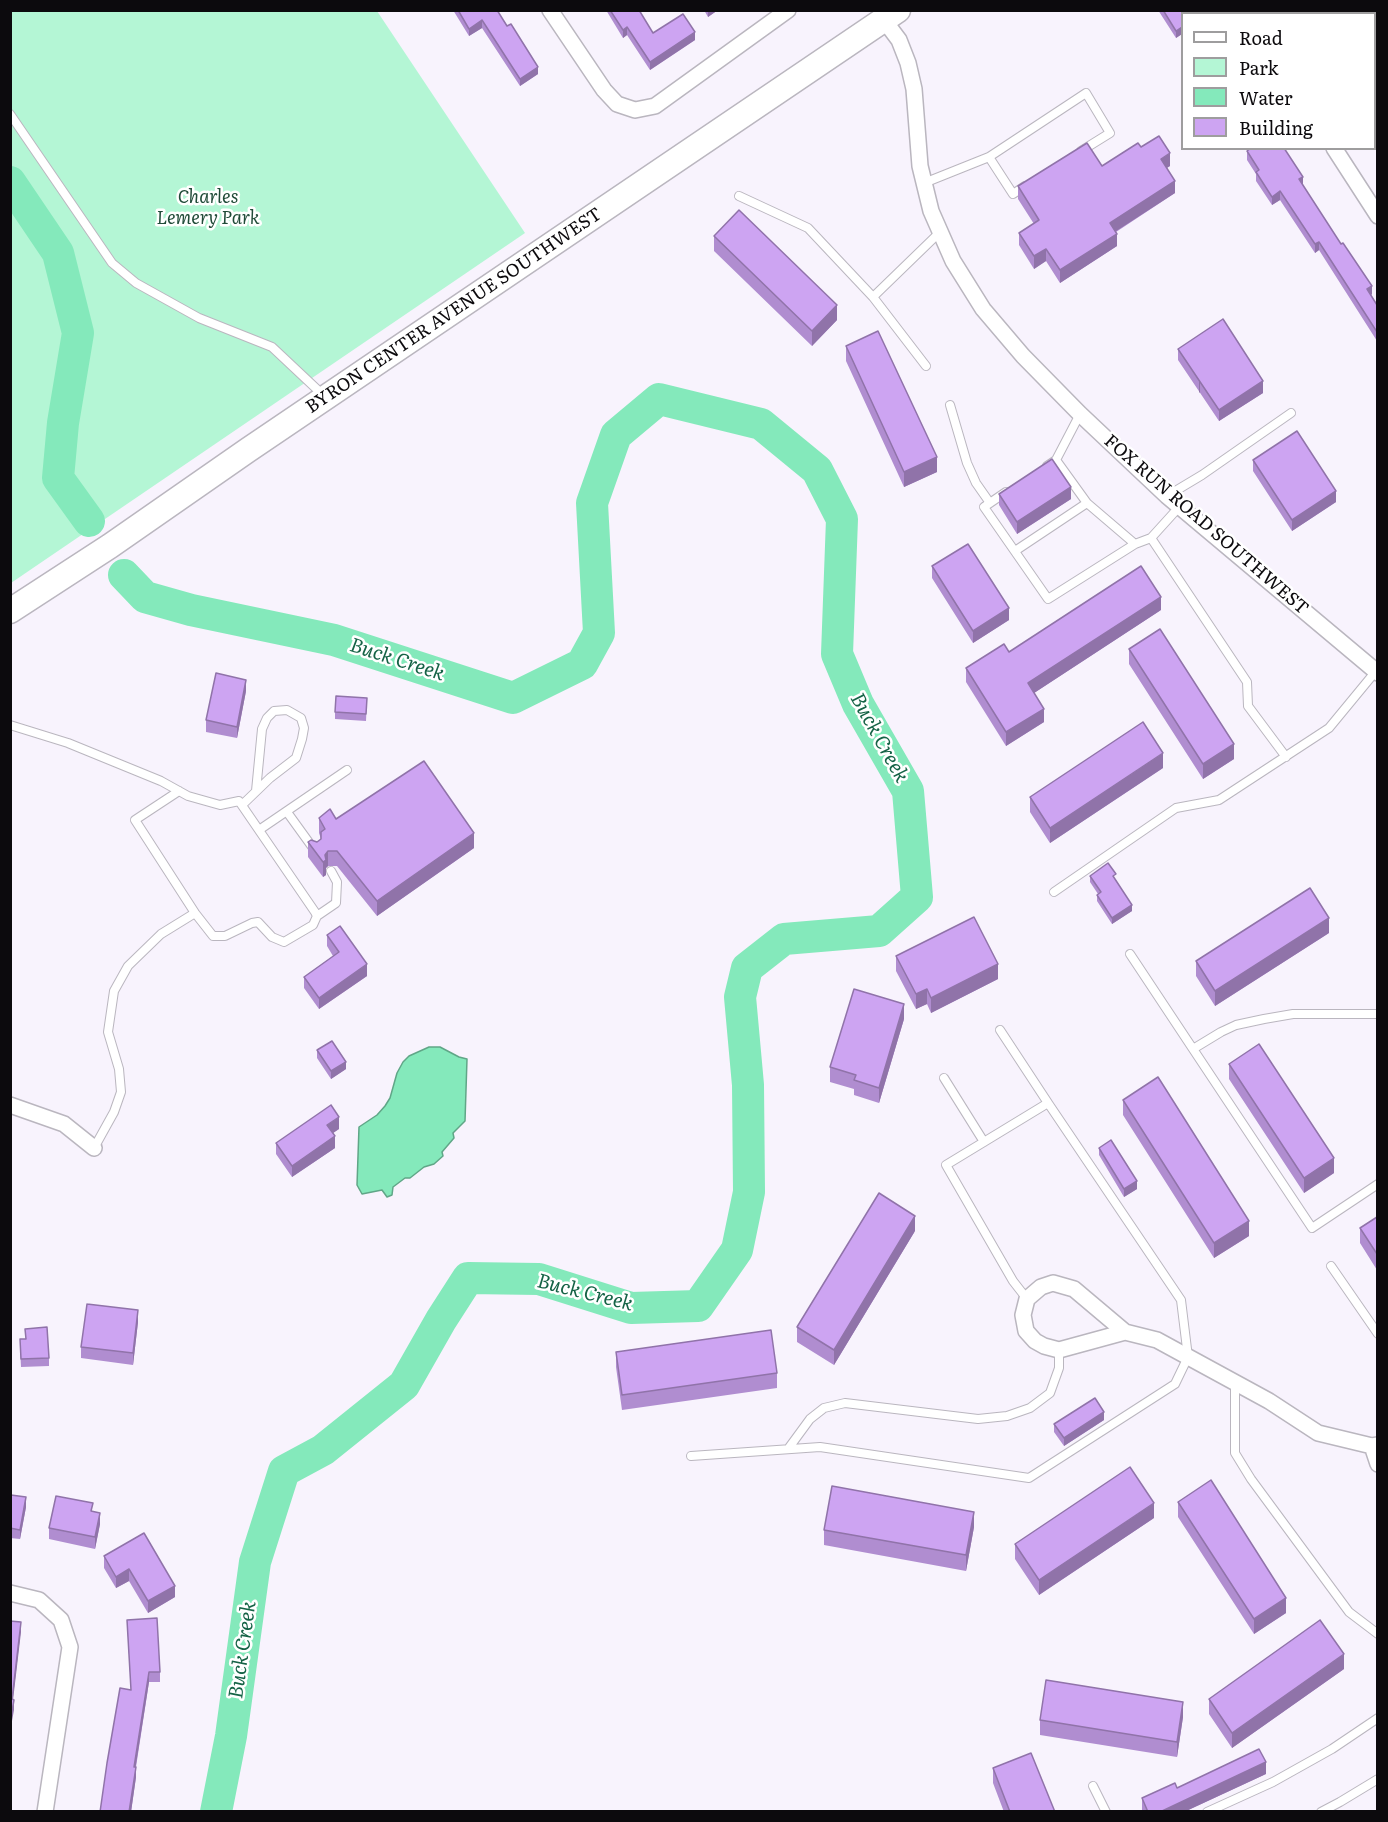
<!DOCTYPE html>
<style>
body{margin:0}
#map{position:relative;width:1388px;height:1822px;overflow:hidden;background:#f8f3fd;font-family:Literata,serif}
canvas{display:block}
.frame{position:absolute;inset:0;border:12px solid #0c0a0d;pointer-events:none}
.legend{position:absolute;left:1181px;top:12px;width:195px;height:138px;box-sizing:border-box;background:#fff;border:2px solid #9e9d9e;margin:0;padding:8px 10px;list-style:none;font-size:18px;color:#0c0a0d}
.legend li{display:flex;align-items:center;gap:12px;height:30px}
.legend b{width:30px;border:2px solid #9e9d9e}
</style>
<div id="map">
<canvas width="1388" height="1822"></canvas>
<div class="frame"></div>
<ul class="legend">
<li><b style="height:8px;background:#fff"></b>Road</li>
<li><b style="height:16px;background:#b4f6d5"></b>Park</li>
<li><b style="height:16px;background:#84e9bb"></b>Water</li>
<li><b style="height:16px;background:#cda4f2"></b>Building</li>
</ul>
</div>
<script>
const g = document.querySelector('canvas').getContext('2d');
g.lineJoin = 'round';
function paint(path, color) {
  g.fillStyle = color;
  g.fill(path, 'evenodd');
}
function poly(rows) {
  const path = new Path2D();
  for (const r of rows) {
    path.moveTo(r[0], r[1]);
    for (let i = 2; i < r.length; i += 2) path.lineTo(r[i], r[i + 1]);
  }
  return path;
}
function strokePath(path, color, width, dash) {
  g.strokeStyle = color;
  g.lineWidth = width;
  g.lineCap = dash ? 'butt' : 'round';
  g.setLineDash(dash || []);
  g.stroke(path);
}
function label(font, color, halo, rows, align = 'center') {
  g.font = font + ' Literata,serif';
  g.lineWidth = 5;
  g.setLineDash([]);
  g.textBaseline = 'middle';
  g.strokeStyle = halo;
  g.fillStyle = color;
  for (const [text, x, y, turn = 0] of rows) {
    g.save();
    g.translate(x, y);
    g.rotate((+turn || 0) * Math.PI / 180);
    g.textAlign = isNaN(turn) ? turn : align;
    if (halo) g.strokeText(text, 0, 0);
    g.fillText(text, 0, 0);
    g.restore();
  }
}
paint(poly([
 [11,11,377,11,525,233,11,583]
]), '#b4f6d5');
const water = poly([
 [429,1047,440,1047,459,1057,467,1059,465,1121,453,1133,454,1138,442,1152,443,1156,434,1164,424,1167,410,1178,405,1178,393,1187,392,1195,387,1197,382,1190,362,1194,357,1185,359,1127,377,1115,385,1106,390,1098,397,1073,403,1062,409,1056,429,1047]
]);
paint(water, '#84e9bb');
strokePath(water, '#60a687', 1.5);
strokePath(poly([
 [10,182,58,253,78,333,63,423,58,478,89,521],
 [124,575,145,597,191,610,334,640,513,698,582,664,599,633,592,503,616,435,659,399,761,424,817,470,842,519,837,654,858,704,908,791,917,897,879,931,784,939,747,968,740,997,748,1085,749,1192,737,1250,698,1306,631,1308,539,1279,468,1278,441,1320,404,1385,323,1450,284,1471,255,1562,231,1736,216,1812]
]), '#84e9bb', 32);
const lane = poly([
 [10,114,112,263,136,283,199,318,272,347,322,394],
 [989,157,1013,194,1025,186],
 [924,183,989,157,1086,93,1110,133,1081,151],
 [739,196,808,228,873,297,940,232],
 [873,297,926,366],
 [950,405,967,463,976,483,990,503],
 [1047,466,1056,460,1080,414],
 [1006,492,984,507,1048,599,1135,544,1151,538],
 [1167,496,1202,475,1291,413],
 [1087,503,1135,544],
 [1180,506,1151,538,1247,682,1248,706,1286,757],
 [1015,551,1087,503,1056,460],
 [10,725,68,743,161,781,188,796,220,805,239,801,315,912,317,916,313,925,284,942,272,937,258,922,252,923,225,936,213,936,195,913,135,820,179,791],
 [242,805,270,778,296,758,302,739,304,728,301,718,287,710,274,711,267,718,262,729,256,791],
 [287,812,313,848],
 [259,830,347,770],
 [1054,892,1176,808,1219,800,1329,728,1376,671],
 [317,916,336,903,337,882,331,871],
 [1130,954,1193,1049,1221,1032,1236,1025,1264,1019,1293,1014,1378,1014],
 [1000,1030,1048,1103],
 [1193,1049,1312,1228,1378,1184],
 [944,1078,984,1142],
 [94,1148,114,1112,121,1092,119,1069,108,1032,114,991,128,966,161,934,195,913],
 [1331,1266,1378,1334],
 [1235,1383,1235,1453,1251,1479,1349,1612,1378,1634],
 [788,1449,810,1419,824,1408,845,1403,978,1419,1007,1416,1030,1408,1050,1393,1059,1368,1059,1350],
 [691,1456,820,1447,1029,1478,1175,1384,1188,1357,1181,1300,1048,1103,946,1165,1013,1281,1027,1299],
 [1093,1786,1106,1812],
 [1207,1812,1273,1782,1332,1749,1378,1718],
 [1321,1812,1340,1802,1378,1779]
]);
const street = poly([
 [550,10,604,90,617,104,635,110,655,106,788,10],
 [1243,10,1245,14],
 [884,20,899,40,908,63,914,89,920,166,931,211,953,261,983,309,1023,356,1080,414,1167,496,1378,673],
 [1334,148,1378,216],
 [10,1105,64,1124,94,1148],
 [1125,1332,1059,1350,1044,1346,1035,1341,1026,1331,1023,1315,1027,1299,1041,1287,1053,1283,1074,1289,1125,1332,1157,1340,1269,1401,1318,1433,1372,1446,1378,1445],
 [1372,1446,1378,1464],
 [10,1593,39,1600,61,1620,70,1647,45,1812]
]);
const primary = poly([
 [10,611,110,546,248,450,898,10]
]);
strokePath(lane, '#bab6bf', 10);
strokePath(street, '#bab6bf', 18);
strokePath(primary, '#bab6bf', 27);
strokePath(lane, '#fff', 8);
strokePath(street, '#fff', 15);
strokePath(primary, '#fff', 24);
paint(poly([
 [453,10,497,10,538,74,520,86,482,28,469,36],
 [606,10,639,10,653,33,695,40,650,70,627,35,623,38],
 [704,10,718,10,708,17],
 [1158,10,1188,10,1182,14,1182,34,1176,38],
 [1303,10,1321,10,1317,14,1305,14],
 [1374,71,1377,76,1377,123,1374,119],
 [1141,147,1170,166,1167,168,1175,193,1116,232,1117,246,1060,283,1046,261,1034,269,1019,245,1019,233,1034,224,1018,199,1018,186,1102,166],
 [1249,148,1284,148,1303,185,1372,294,1371,295,1377,305,1377,341,1319,250,1315,253,1280,200,1272,205,1256,181,1256,174,1247,160,1247,151,1250,149],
 [714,236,837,320,812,346,714,251],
 [846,346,937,472,904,487,846,361],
 [1178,349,1263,393,1219,421,1178,360],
 [1253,460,1336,502,1292,531,1253,471],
 [999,494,1071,499,1017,534,999,505],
 [932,566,1009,620,973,643,932,578],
 [1161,610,1034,693,1044,722,1006,746,966,682,966,668,1009,652],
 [1129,649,1234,759,1203,779,1129,664],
 [246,691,237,738,206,732,206,720],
 [367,698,366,721,335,719,335,712],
 [1163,768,1050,843,1030,812,1030,797],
 [319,818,336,819,474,848,377,916,337,866,328,866,326,868,326,875,323,877,308,857,308,842,317,842,321,839,319,833],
 [1090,876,1116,880,1132,911,1112,924,1097,901,1097,895,1098,894,1090,882],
 [1329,933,1215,1006,1196,976,1196,961],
 [327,935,367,976,319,1009,304,988,304,977,333,956,327,946],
 [896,956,998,979,931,1013,927,1004,916,1009,896,971],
 [904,1019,879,1103,854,1095,854,1089,830,1082,830,1067],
 [317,1050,346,1069,331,1079,317,1058],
 [1229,1064,1334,1173,1304,1193,1229,1079],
 [1123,1100,1249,1236,1214,1258,1123,1115],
 [339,1129,333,1133,335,1148,292,1177,276,1154,276,1143],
 [1099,1148,1137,1189,1124,1197,1099,1155],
 [1377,1217,1377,1270,1360,1243,1360,1228],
 [915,1231,834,1365,797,1342,797,1327],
 [138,1322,133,1365,81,1358,81,1347],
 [25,1329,49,1358,49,1366,21,1367,20,1347,26,1339],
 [616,1352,777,1373,777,1388,622,1410,616,1367],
 [1104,1420,1064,1446,1054,1432,1054,1424],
 [10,1501,26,1507,20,1539,10,1538],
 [1178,1502,1286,1613,1254,1634,1178,1517],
 [93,1511,100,1524,95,1549,49,1539,49,1528],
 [1154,1518,1039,1595,1015,1559,1015,1544],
 [974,1527,966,1571,824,1545,824,1530],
 [144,1533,175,1597,148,1613,129,1581,116,1588,104,1568,104,1556],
 [127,1620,160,1672,160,1682,149,1682,136,1767,136,1777,131,1812,100,1812,131,1690],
 [1344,1669,1232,1748,1209,1714,1209,1699],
 [1183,1717,1177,1757,1040,1735,1040,1720],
 [993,1768,1055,1812,1004,1812,993,1783],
 [1266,1774,1184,1812,1143,1812,1142,1810,1142,1798,1177,1788]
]), '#b08dd0');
paint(poly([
 [708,10,718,10,708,17],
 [1310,10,1321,10,1317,14,1308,14,1308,11],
 [482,20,482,28,469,36,469,29],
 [627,27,627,35,623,38,623,30],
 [1182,27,1182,34,1176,38,1176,31],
 [695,32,695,40,650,70,650,62],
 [538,67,538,74,520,86,520,79],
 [1170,153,1170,166,1161,171,1161,159],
 [1303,177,1303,185,1299,179],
 [1175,181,1175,193,1110,235,1110,223],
 [1280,191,1280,200,1272,205,1272,197],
 [1117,234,1117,246,1060,283,1060,270],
 [1319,242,1319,250,1315,253,1315,244],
 [1046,249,1046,261,1034,269,1034,256],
 [1372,286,1372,294,1367,298,1367,289],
 [837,305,837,320,812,346,812,331],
 [1199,381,1200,381,1200,392,1199,393],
 [1263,381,1263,393,1219,421,1219,410],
 [937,457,937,472,904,487,904,472],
 [1071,487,1071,499,1017,534,1017,522],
 [1336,491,1336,502,1292,531,1292,520],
 [1161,597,1161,610,1028,697,1028,683],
 [1009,608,1009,620,973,643,973,631],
 [246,680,246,691,237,738,237,727],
 [1044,709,1044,722,1006,746,1006,732],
 [1234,744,1234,759,1203,779,1203,764],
 [1163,753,1163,768,1050,843,1050,828],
 [474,833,474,848,377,916,377,901],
 [328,851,328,866,326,868,326,875,323,877,323,862,325,855],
 [1132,905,1132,911,1112,924,1112,918],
 [1329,918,1329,933,1215,1006,1215,991],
 [367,964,367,976,319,1009,319,998],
 [998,964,998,979,931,1013,931,998],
 [927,989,927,1004,916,1009,916,994],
 [904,1004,904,1019,879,1103,879,1088],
 [346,1062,346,1069,331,1079,331,1071],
 [339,1117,339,1129,327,1137,327,1125],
 [335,1136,335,1148,292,1177,292,1166],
 [1334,1158,1334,1173,1304,1193,1304,1178],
 [1137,1181,1137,1189,1124,1197,1124,1189],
 [915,1216,915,1231,834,1365,834,1350],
 [1249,1221,1249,1236,1214,1258,1214,1243],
 [138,1310,138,1322,133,1365,133,1353],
 [1104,1412,1104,1420,1064,1446,1064,1438],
 [26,1497,26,1507,20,1539,20,1530],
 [1154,1503,1154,1518,1039,1595,1039,1580],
 [974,1512,974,1527,966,1571,966,1555],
 [100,1513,100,1524,95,1549,95,1537],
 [129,1569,129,1581,116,1588,116,1577],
 [175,1586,175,1597,148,1613,148,1601],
 [1286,1598,1286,1613,1254,1634,1254,1619],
 [21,1622,21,1632,12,1709,12,1699],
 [1344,1654,1344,1669,1232,1748,1232,1733],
 [149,1672,149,1682,134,1777,134,1767],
 [14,1700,14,1710,10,1732,10,1722],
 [1183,1702,1183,1717,1177,1757,1177,1742],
 [1266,1762,1266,1774,1184,1812,1160,1812],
 [136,1767,136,1777,131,1812,129,1812]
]), '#9073a9');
const building = poly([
 [458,10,497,10,507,26,511,24,538,67,520,79,482,20,469,29,458,10],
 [610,10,639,10,653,33,683,14,695,32,650,62,627,27,623,30,610,10],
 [1163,10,1188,10,1190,14,1182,14,1182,27,1176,31,1163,10],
 [1374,71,1377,76,1377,115,1374,111,1374,71],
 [1159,136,1170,153,1161,159,1175,181,1110,223,1117,234,1060,270,1046,249,1034,256,1019,233,1039,220,1018,186,1087,143,1102,166,1138,143,1141,147,1159,136],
 [1251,148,1284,148,1303,177,1299,179,1341,244,1343,243,1372,286,1367,289,1377,305,1377,332,1319,242,1315,244,1280,191,1272,197,1256,172,1259,170,1247,151,1251,148],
 [739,210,837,305,812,331,714,236,739,210],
 [1223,319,1263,381,1219,410,1178,349,1223,319],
 [878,331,937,457,904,472,846,346,878,331],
 [1297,431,1336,491,1292,520,1253,460,1297,431],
 [1052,459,1071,487,1017,522,999,494,1052,459],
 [968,544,1009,608,973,631,932,566,968,544],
 [1141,566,1161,597,1028,683,1044,709,1006,732,966,668,1004,644,1009,652,1141,566],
 [1160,629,1234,744,1203,764,1129,649,1160,629],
 [216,673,246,680,237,727,206,720,216,673],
 [336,696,367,698,366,714,335,712,336,696],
 [1143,722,1163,753,1050,828,1030,797,1143,722],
 [424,761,474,833,377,901,337,851,328,851,325,855,326,860,323,862,308,842,311,840,317,842,321,839,321,832,325,829,319,818,330,809,336,819,424,761],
 [1108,863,1116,874,1113,876,1132,905,1112,918,1097,895,1101,892,1090,876,1108,863],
 [1310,888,1329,918,1215,991,1196,961,1310,888],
 [974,917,998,964,931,998,927,989,916,994,896,956,974,917],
 [340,926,367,964,319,998,304,977,339,952,327,935,340,926],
 [854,989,904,1004,879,1088,854,1080,856,1075,830,1067,854,989],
 [332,1041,346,1062,331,1071,317,1050,332,1041],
 [1259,1044,1334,1158,1304,1178,1229,1064,1259,1044],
 [1158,1077,1249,1221,1214,1243,1123,1100,1158,1077],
 [331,1105,339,1117,327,1125,335,1136,292,1166,276,1143,331,1105],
 [1111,1140,1137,1181,1124,1189,1099,1148,1111,1140],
 [879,1193,915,1216,834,1350,797,1327,879,1193],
 [1377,1217,1377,1254,1360,1228,1377,1217],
 [87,1304,138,1310,133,1353,81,1347,87,1304],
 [47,1327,49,1358,21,1359,20,1339,26,1339,25,1329,47,1327],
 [771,1330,777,1373,622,1395,616,1352,771,1330],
 [1095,1398,1104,1412,1064,1438,1054,1424,1095,1398],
 [1130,1467,1154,1503,1039,1580,1015,1544,1130,1467],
 [1211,1480,1286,1598,1254,1619,1178,1502,1211,1480],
 [832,1486,974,1512,966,1555,824,1530,832,1486],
 [11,1495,26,1497,20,1530,10,1528,11,1495],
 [56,1496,93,1503,91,1511,100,1513,95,1537,49,1528,56,1496],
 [144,1533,175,1586,148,1601,129,1569,116,1577,104,1556,144,1533],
 [157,1618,160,1672,149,1672,134,1767,136,1767,129,1812,100,1812,107,1763,120,1688,131,1690,127,1620,157,1618],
 [1320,1620,1344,1654,1232,1733,1209,1699,1320,1620],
 [10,1621,21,1622,12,1699,14,1700,10,1722,10,1621],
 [1046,1680,1183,1702,1177,1742,1040,1720,1046,1680],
 [1259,1749,1266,1762,1160,1812,1148,1812,1142,1798,1175,1783,1177,1788,1259,1749],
 [1031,1753,1055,1812,1010,1812,993,1768,1031,1753]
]);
paint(building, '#cda4f2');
strokePath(building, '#9073a9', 1.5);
label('italic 18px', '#204b38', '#fff', [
 ["Charles",208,198],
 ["Lemery Park",208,219]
]);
label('18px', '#0c0a0d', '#fff', [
 ["BYRON CENTER AVENUE SOUTHWEST",454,311,-34],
 ["FOX RUN ROAD SOUTHWEST",1206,525,41]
]);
label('italic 20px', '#156346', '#fff', [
 ["Buck Creek",397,660,18],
 ["Buck Creek",879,738,61],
 ["Buck Creek",585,1293,14],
 ["Buck Creek",243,1650,-82]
]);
</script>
